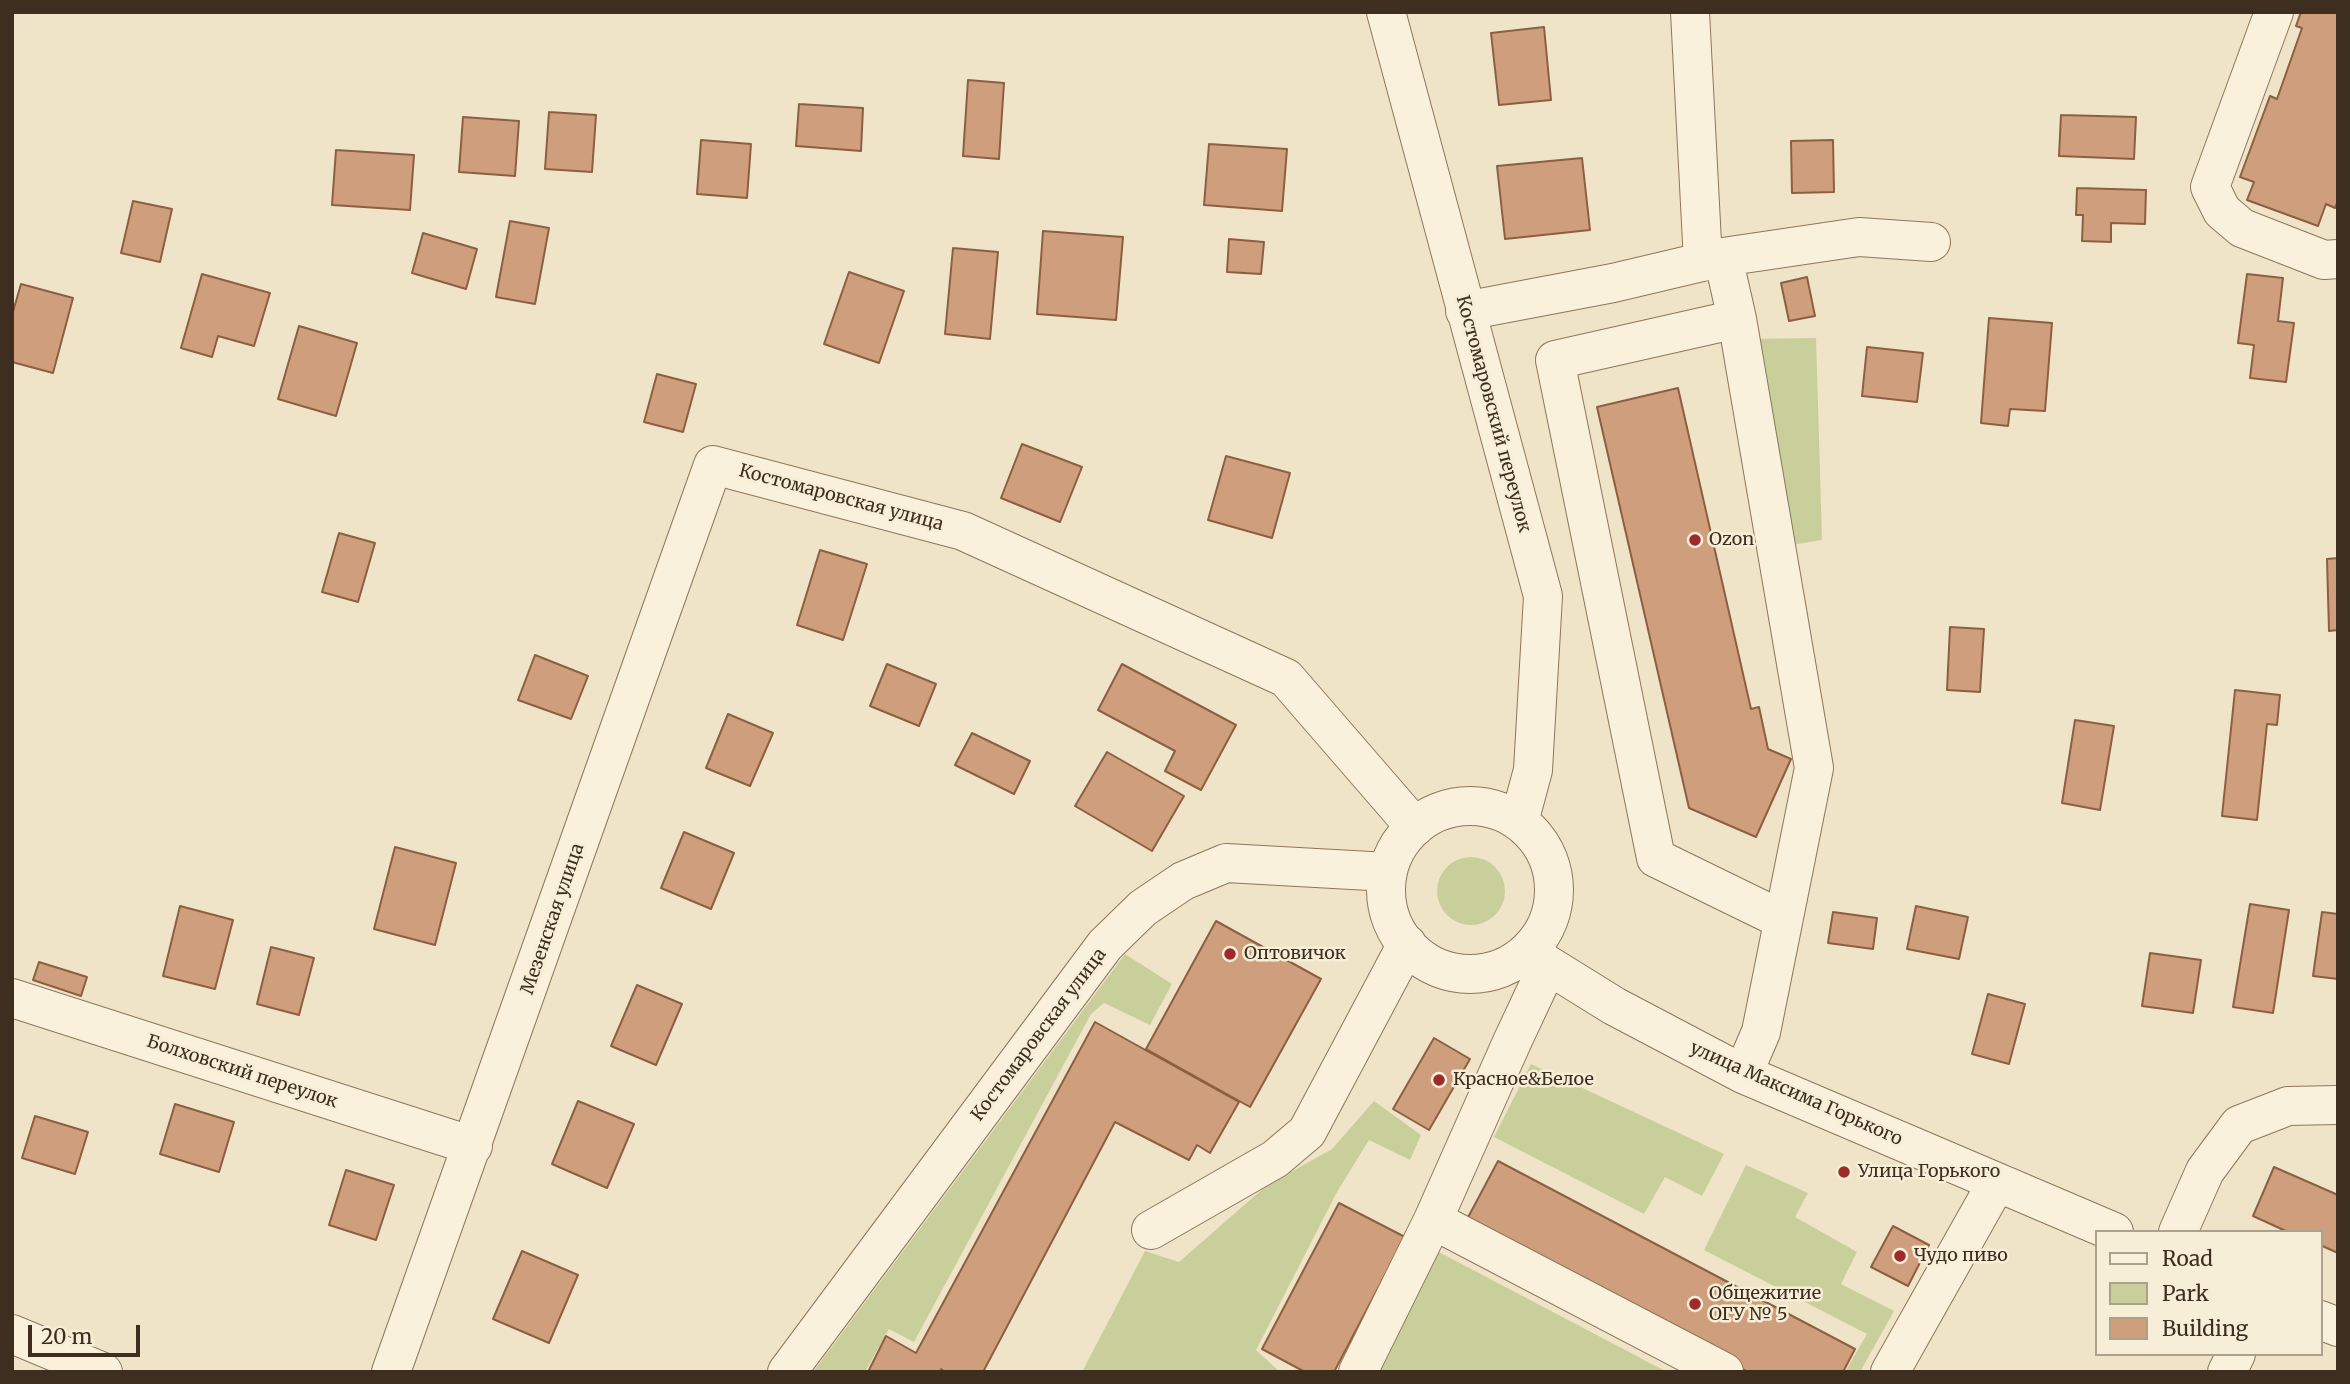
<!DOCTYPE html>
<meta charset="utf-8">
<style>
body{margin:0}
#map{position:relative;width:2350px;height:1384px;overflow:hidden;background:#f0e4c8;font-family:Merriweather,serif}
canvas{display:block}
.frame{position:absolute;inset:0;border:14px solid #3d2e20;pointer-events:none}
.legend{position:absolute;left:2095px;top:1230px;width:228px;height:126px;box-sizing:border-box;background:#f7eed8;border:2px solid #ada18e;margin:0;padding:9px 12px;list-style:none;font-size:21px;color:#3d2e20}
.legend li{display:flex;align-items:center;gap:14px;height:35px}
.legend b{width:35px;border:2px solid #ada18e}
.scale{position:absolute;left:28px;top:1325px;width:112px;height:32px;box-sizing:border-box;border:4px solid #3d2e20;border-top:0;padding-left:9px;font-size:21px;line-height:24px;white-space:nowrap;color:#3d2e20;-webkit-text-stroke:5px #f7eed8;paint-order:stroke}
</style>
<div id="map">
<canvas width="2350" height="1384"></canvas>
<div class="frame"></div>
<ul class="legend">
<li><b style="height:9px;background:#faf1dc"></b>Road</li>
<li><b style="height:19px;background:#c9cf9b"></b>Park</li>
<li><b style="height:19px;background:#cf9f7d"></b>Building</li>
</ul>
<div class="scale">20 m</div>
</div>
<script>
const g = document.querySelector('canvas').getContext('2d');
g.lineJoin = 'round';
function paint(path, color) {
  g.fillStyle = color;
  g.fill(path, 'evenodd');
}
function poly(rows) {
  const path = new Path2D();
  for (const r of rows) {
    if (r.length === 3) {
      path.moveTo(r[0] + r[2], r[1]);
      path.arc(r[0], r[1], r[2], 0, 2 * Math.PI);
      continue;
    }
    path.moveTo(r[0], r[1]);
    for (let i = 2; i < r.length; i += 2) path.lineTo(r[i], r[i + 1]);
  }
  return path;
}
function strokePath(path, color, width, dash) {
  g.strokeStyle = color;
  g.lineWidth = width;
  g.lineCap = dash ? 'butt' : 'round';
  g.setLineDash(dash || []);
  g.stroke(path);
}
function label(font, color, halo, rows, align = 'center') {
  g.font = font + ' Merriweather,serif';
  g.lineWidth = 5;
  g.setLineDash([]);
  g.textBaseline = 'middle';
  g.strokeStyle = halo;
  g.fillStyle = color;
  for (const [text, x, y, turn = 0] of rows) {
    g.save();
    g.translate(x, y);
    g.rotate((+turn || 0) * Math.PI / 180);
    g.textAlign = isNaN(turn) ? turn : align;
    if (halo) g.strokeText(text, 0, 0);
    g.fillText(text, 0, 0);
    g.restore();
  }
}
paint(poly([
 [1816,338,1822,540,1786,546,1745,339],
 [1471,891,34],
 [1125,954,1172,984,1150,1025,1104,1003,1091,1014,914,1342,889,1329,865,1372,813,1372],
 [1531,1064,1724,1154,1702,1196,1665,1177,1644,1214,1494,1137],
 [1374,1101,1421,1135,1410,1160,1369,1140,1337,1192,1256,1350,1280,1372,1082,1372,1145,1251,1179,1262,1266,1186,1332,1149],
 [1746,1165,1808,1193,1795,1217,1857,1252,1841,1284,1894,1311,1860,1372,1845,1372,1867,1334,1704,1250],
 [1437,1251,1667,1372,1378,1372]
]), '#c9cf9b');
const building = poly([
 [2301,12,2338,12,2338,201,2335,208,2326,204,2318,226,2247,200,2254,182,2240,177,2270,96,2277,99,2302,28,2296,26,2301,12],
 [1544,27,1551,100,1499,105,1491,33,1544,27],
 [968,80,1004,83,999,159,963,156,968,80],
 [799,104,863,108,861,151,796,146,799,104],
 [549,112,596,115,592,172,545,169,549,112],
 [2061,115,2136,117,2134,159,2059,156,2061,115],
 [463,117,519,121,515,176,459,172,463,117],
 [701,140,751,144,747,198,697,194,701,140],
 [1833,140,1834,192,1792,193,1791,141,1833,140],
 [1209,144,1287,149,1282,211,1204,205,1209,144],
 [336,150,414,155,410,210,332,205,336,150],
 [1582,158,1590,230,1505,239,1497,166,1582,158],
 [2077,188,2146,190,2145,224,2111,223,2111,242,2082,241,2083,215,2076,215,2077,188],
 [133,201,172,209,160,262,121,253,133,201],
 [510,221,549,228,535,304,496,297,510,221],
 [1043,231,1123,237,1116,320,1037,314,1043,231],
 [423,233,477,249,466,289,412,273,423,233],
 [1229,239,1264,242,1261,274,1227,272,1229,239],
 [953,248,998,252,990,339,945,334,953,248],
 [849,272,904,291,879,363,824,344,849,272],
 [202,274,270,293,254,346,218,336,212,357,181,348,202,274],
 [2247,274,2283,278,2278,321,2294,323,2286,382,2250,378,2254,345,2238,343,2247,274],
 [1807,277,1815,316,1789,321,1781,283,1807,277],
 [21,284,73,298,53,373,12,362,12,315,21,284],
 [1989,318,2052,323,2045,411,2010,409,2008,426,1981,423,1989,318],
 [299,326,357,343,336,416,278,399,299,326],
 [1867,347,1923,353,1917,402,1862,396,1867,347],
 [657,374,696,384,683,432,644,422,657,374],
 [1678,388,1751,709,1759,707,1768,749,1791,759,1756,837,1689,808,1597,407,1678,388],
 [1022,444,1082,467,1060,522,1001,498,1022,444],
 [1226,456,1290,473,1272,538,1208,520,1226,456],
 [339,533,375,543,358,602,322,592,339,533],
 [820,550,867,564,843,640,797,625,820,550],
 [2338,558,2338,630,2329,631,2327,559,2338,558],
 [1950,627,1984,629,1980,692,1947,690,1950,627],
 [535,655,588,676,571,719,518,700,535,655],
 [887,664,936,684,919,726,870,706,887,664],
 [1122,664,1236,725,1201,790,1165,771,1175,751,1098,710,1122,664],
 [2235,690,2280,695,2277,725,2267,724,2257,820,2222,816,2235,690],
 [728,714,773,733,750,786,706,768,728,714],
 [2075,720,2114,726,2100,810,2062,803,2075,720],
 [972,733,1030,761,1014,794,955,765,972,733],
 [1107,752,1184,796,1152,851,1075,806,1107,752],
 [684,832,734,853,711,909,661,888,684,832],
 [395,847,456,863,435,945,374,929,395,847],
 [2250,904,2289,910,2273,1013,2233,1007,2250,904],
 [180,906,233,920,215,989,163,976,180,906],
 [1916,906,1968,917,1959,959,1907,949,1916,906],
 [1833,912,1877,918,1873,949,1828,943,1833,912],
 [2322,912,2338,914,2338,979,2313,976,2322,912],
 [1216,921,1321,979,1250,1107,1146,1049,1216,921],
 [271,947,314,958,299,1015,257,1004,271,947],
 [2150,953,2201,960,2193,1013,2142,1006,2150,953],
 [39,962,87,977,81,996,33,980,39,962],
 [637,985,682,1004,656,1065,611,1046,637,985],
 [1988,994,2025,1004,2009,1064,1972,1054,1988,994],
 [1095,1022,1239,1102,1210,1153,1197,1145,1189,1160,1115,1122,983,1372,945,1372,941,1369,940,1372,868,1372,886,1336,916,1353,1095,1022],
 [1434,1038,1470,1059,1429,1130,1393,1109,1434,1038],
 [578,1101,634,1124,607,1188,552,1164,578,1101],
 [175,1104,234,1122,219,1172,160,1154,175,1104],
 [35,1116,88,1132,75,1174,22,1158,35,1116],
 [1498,1161,1855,1349,1843,1372,1748,1372,1465,1223,1498,1161],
 [2274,1167,2338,1195,2338,1253,2320,1245,2320,1232,2288,1232,2253,1216,2274,1167],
 [346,1170,394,1185,376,1240,329,1225,346,1170],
 [1339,1203,1405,1237,1334,1372,1305,1372,1262,1349,1339,1203],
 [1893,1226,1929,1245,1908,1286,1871,1267,1893,1226],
 [522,1251,578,1275,549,1343,493,1319,522,1251]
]);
paint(building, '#cf9f7d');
strokePath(building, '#8d5f41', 2);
const minor = poly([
 [1386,12,1543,596,1533,770,1519,822],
 [1690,12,1703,262],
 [2274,12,2210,187,2222,211,2242,228,2324,260,2338,259],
 [1723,257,1737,319,1814,768,1761,1032,1743,1074],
 [1465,311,1613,283,1723,257,1859,237,1931,242],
 [1737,319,1555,360,1656,858,1783,920],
 [1470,890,84],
 [1527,952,1614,1006,1743,1074,2114,1232],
 [12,998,473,1146],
 [1433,1220,1724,1372],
 [1151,1230,1275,1159,1307,1132,1407,944],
 [2178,1232,2205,1171,2239,1125,2288,1106,2338,1105],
 [2320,1320,2338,1327],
 [12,1334,103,1372],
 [391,1372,713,465,963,531,1286,678,1415,827],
 [787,1372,1105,945,1143,908,1183,881,1226,863,1388,872],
 [1358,1372,1433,1220,1512,1042,1548,965],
 [1890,1372,1997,1182],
 [2227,1372,2236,1354]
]);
strokePath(minor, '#8d765c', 40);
strokePath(minor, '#faf1dc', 38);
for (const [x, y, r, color] of [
 [1695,540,7,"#9e2a2b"],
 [1230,954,7,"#9e2a2b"],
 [1439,1080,7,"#9e2a2b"],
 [1844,1172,7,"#9e2a2b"],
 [1900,1256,7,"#9e2a2b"],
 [1695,1304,7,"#9e2a2b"]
]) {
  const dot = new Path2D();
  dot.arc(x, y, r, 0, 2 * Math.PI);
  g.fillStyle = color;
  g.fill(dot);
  strokePath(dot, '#f7eed8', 2.5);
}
label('18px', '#3d2e20', '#f7eed8', [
 ["Костомаровский переулок",1493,414,75],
 ["Костомаровская улица",841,498,15],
 ["Мезенская улица",553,919,-71],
 ["Костомаровская улица",1039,1035,-53],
 ["Болховский переулок",242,1072,18],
 ["улица Максима Горького",1796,1094,24]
]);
label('18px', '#3d2e20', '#f7eed8', [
 ["Ozon",1709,540],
 ["Оптовичок",1244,954],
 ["Красное&Белое",1453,1080],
 ["Улица Горького",1858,1172],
 ["Чудо пиво",1914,1256],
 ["Общежитие",1709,1294],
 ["ОГУ № 5",1709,1315]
], 'left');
</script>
